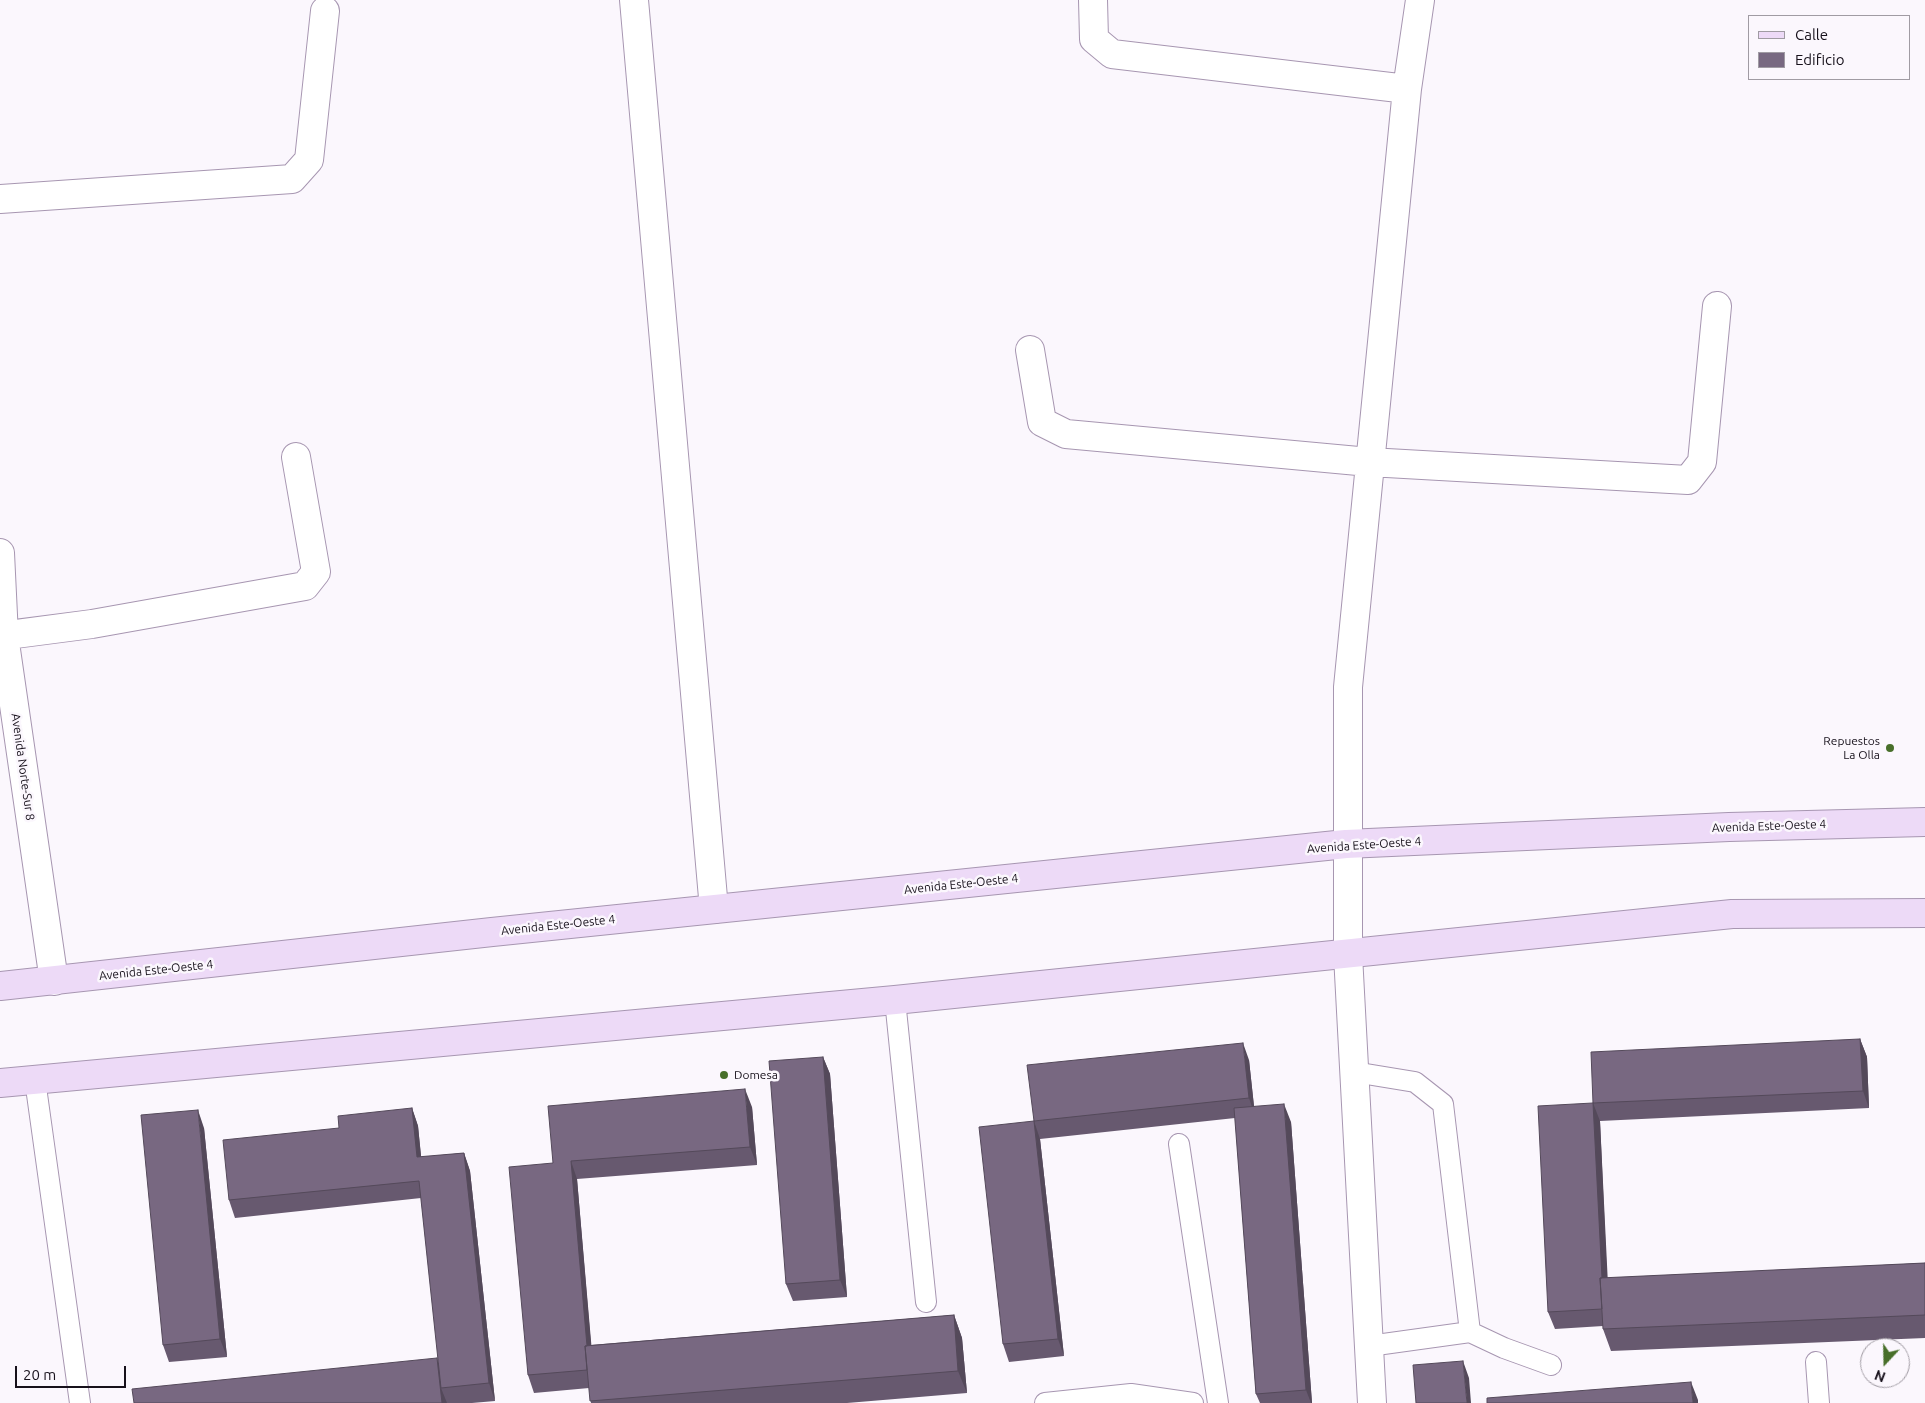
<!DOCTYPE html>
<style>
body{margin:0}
#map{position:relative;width:1925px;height:1403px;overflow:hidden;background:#fbf7fd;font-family:Ubuntu,sans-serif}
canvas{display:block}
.legend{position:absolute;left:1748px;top:15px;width:162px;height:65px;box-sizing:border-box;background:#fbf7fd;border:1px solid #a09ba3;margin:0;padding:6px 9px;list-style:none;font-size:15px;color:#17111b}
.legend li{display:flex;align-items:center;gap:10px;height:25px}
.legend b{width:25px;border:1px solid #a09ba3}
.north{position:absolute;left:1860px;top:1338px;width:50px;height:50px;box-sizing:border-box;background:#fbf7fd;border:1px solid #a09ba3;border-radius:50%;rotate:201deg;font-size:14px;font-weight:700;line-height:20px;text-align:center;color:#17111b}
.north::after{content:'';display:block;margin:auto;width:18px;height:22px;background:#486f2a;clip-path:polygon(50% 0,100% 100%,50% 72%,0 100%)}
.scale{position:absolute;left:15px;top:1366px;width:111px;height:22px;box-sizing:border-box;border:2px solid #17111b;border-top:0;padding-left:6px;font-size:15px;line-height:18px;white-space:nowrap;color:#17111b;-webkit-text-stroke:4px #fbf7fd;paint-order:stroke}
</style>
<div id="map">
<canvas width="1925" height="1403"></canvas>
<ul class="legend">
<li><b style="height:6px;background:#eddaf7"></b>Calle</li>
<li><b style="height:14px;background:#786881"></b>Edificio</li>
</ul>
<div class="north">N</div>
<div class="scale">20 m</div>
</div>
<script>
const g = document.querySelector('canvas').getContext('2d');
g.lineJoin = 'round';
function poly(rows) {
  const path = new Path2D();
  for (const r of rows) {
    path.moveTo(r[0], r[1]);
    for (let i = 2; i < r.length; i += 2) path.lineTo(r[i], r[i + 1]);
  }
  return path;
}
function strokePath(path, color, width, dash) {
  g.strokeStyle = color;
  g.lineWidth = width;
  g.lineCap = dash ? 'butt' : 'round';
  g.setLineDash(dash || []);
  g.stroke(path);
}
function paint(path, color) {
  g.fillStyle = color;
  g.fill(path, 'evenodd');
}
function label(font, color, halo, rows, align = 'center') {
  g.font = font + ' Ubuntu,sans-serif';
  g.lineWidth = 5;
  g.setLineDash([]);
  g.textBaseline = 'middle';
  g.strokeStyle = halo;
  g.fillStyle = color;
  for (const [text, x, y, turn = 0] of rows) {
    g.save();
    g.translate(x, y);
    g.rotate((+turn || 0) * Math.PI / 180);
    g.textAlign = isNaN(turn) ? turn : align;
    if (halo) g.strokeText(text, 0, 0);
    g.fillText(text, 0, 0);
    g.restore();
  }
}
const service = poly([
 [895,1000,926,1302],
 [1354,1072,1415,1082,1443,1104,1470,1332],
 [35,1080,80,1403],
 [1179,1144,1218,1403],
 [1369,1346,1470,1332,1504,1348,1551,1365],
 [1816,1362,1819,1403],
 [1045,1403,1131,1394,1193,1403]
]);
const minor = poly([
 [634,0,714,909],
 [1093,0,1094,39,1112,54,1407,89],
 [0,199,292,179,309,160,325,11],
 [1030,350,1042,422,1066,434,1369,462,1688,480,1702,462,1717,306],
 [0,553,4,636,54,981],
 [0,636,92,624,305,586,316,572,296,457],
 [1372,1403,1348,955,1348,687,1407,89,1420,0]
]);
const secondary = poly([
 [0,986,492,932,1346,844,1729,827,1925,822],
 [0,1083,895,1000,1732,914,1925,913]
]);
strokePath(service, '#a796b1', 22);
strokePath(minor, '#a796b1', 30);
strokePath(secondary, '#a796b1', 30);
strokePath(service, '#fff', 20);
strokePath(minor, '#fff', 28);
strokePath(secondary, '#eddaf7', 28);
paint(poly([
 [1860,1039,1867,1057,1869,1108,1600,1121,1607,1278,1925,1263,1925,1338,1611,1351,1603,1329,1603,1326,1555,1329,1548,1312,1593,1103],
 [823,1057,830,1074,847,1297,793,1301,786,1284],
 [1249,1060,1254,1106,1291,1122,1312,1403,1260,1403,1256,1394,1235,1118,1040,1139,1064,1356,1009,1362,1003,1344,1034,1121],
 [752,1107,757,1165,577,1179,591,1345,954,1315,962,1338,967,1393,847,1403,591,1403,589,1388,534,1393,528,1375,553,1163],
 [412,1108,418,1126,421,1157,464,1153,470,1171,495,1401,472,1403,134,1403,439,1363,421,1198,235,1218,229,1200,339,1128],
 [204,1128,227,1357,169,1362,163,1345]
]), '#67596f');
paint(poly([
 [1860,1039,1867,1057,1869,1108,1863,1091],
 [1243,1043,1249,1060,1255,1116,1249,1098],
 [823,1057,830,1074,847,1297,840,1280],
 [745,1089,752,1107,757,1165,750,1147],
 [1593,1103,1600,1121,1610,1326,1603,1309],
 [1284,1104,1291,1122,1312,1403,1311,1403,1306,1390],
 [412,1108,418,1126,423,1175,417,1157],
 [198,1110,204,1128,227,1357,220,1339],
 [1034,1121,1040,1139,1064,1356,1058,1339],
 [464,1153,470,1171,495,1401,489,1383],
 [571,1161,577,1179,595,1387,589,1370],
 [954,1315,962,1338,967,1393,958,1371],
 [437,1358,445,1380,441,1388,447,1403,442,1403],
 [1463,1361,1469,1378,1471,1403,1467,1403],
 [1691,1382,1698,1400,1698,1403,1693,1403]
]), '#54495a');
const building = poly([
 [1860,1039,1863,1091,1593,1103,1591,1052,1860,1039],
 [1243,1043,1249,1098,1034,1121,1027,1065,1243,1043],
 [823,1057,840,1280,786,1284,769,1061,823,1057],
 [745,1089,750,1147,571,1161,587,1346,585,1346,587,1370,528,1375,509,1167,553,1163,548,1106,745,1089],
 [1593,1103,1602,1278,1600,1278,1602,1309,1548,1312,1538,1106,1593,1103],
 [1284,1104,1306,1390,1256,1394,1234,1108,1284,1104],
 [412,1108,417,1157,464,1153,489,1383,441,1388,419,1181,229,1200,223,1140,339,1128,338,1116,412,1108],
 [198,1110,220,1339,163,1345,141,1115,198,1110],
 [1034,1121,1058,1339,1003,1344,979,1127,1034,1121],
 [1925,1263,1925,1315,1603,1329,1600,1278,1925,1263],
 [954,1315,958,1371,590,1401,585,1346,954,1315],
 [437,1358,442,1403,134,1403,132,1389,437,1358],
 [1463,1361,1467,1403,1416,1403,1413,1365,1463,1361],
 [1691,1382,1693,1403,1487,1403,1487,1398,1691,1382]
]);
paint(building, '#786881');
strokePath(building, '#54495a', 1);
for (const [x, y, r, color] of [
 [1890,748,5,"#486f2a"],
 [724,1075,5,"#486f2a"]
]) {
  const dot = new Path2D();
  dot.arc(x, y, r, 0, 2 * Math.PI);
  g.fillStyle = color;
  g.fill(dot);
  strokePath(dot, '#fbf7fd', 2);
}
label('12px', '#17111b', '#fbf7fd', [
 ["Repuestos",1880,741],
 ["La Olla",1880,755],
 ["Domesa",734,1075,"left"]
], 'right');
label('12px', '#17111b', '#fbf7fd', [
 ["Avenida Norte-Sur 8",23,767,82],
 ["Avenida Este-Oeste 4",1769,826,-2],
 ["Avenida Este-Oeste 4",1364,845,-4],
 ["Avenida Este-Oeste 4",961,884,-6],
 ["Avenida Este-Oeste 4",558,925,-6],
 ["Avenida Este-Oeste 4",156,970,-6]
]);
</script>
